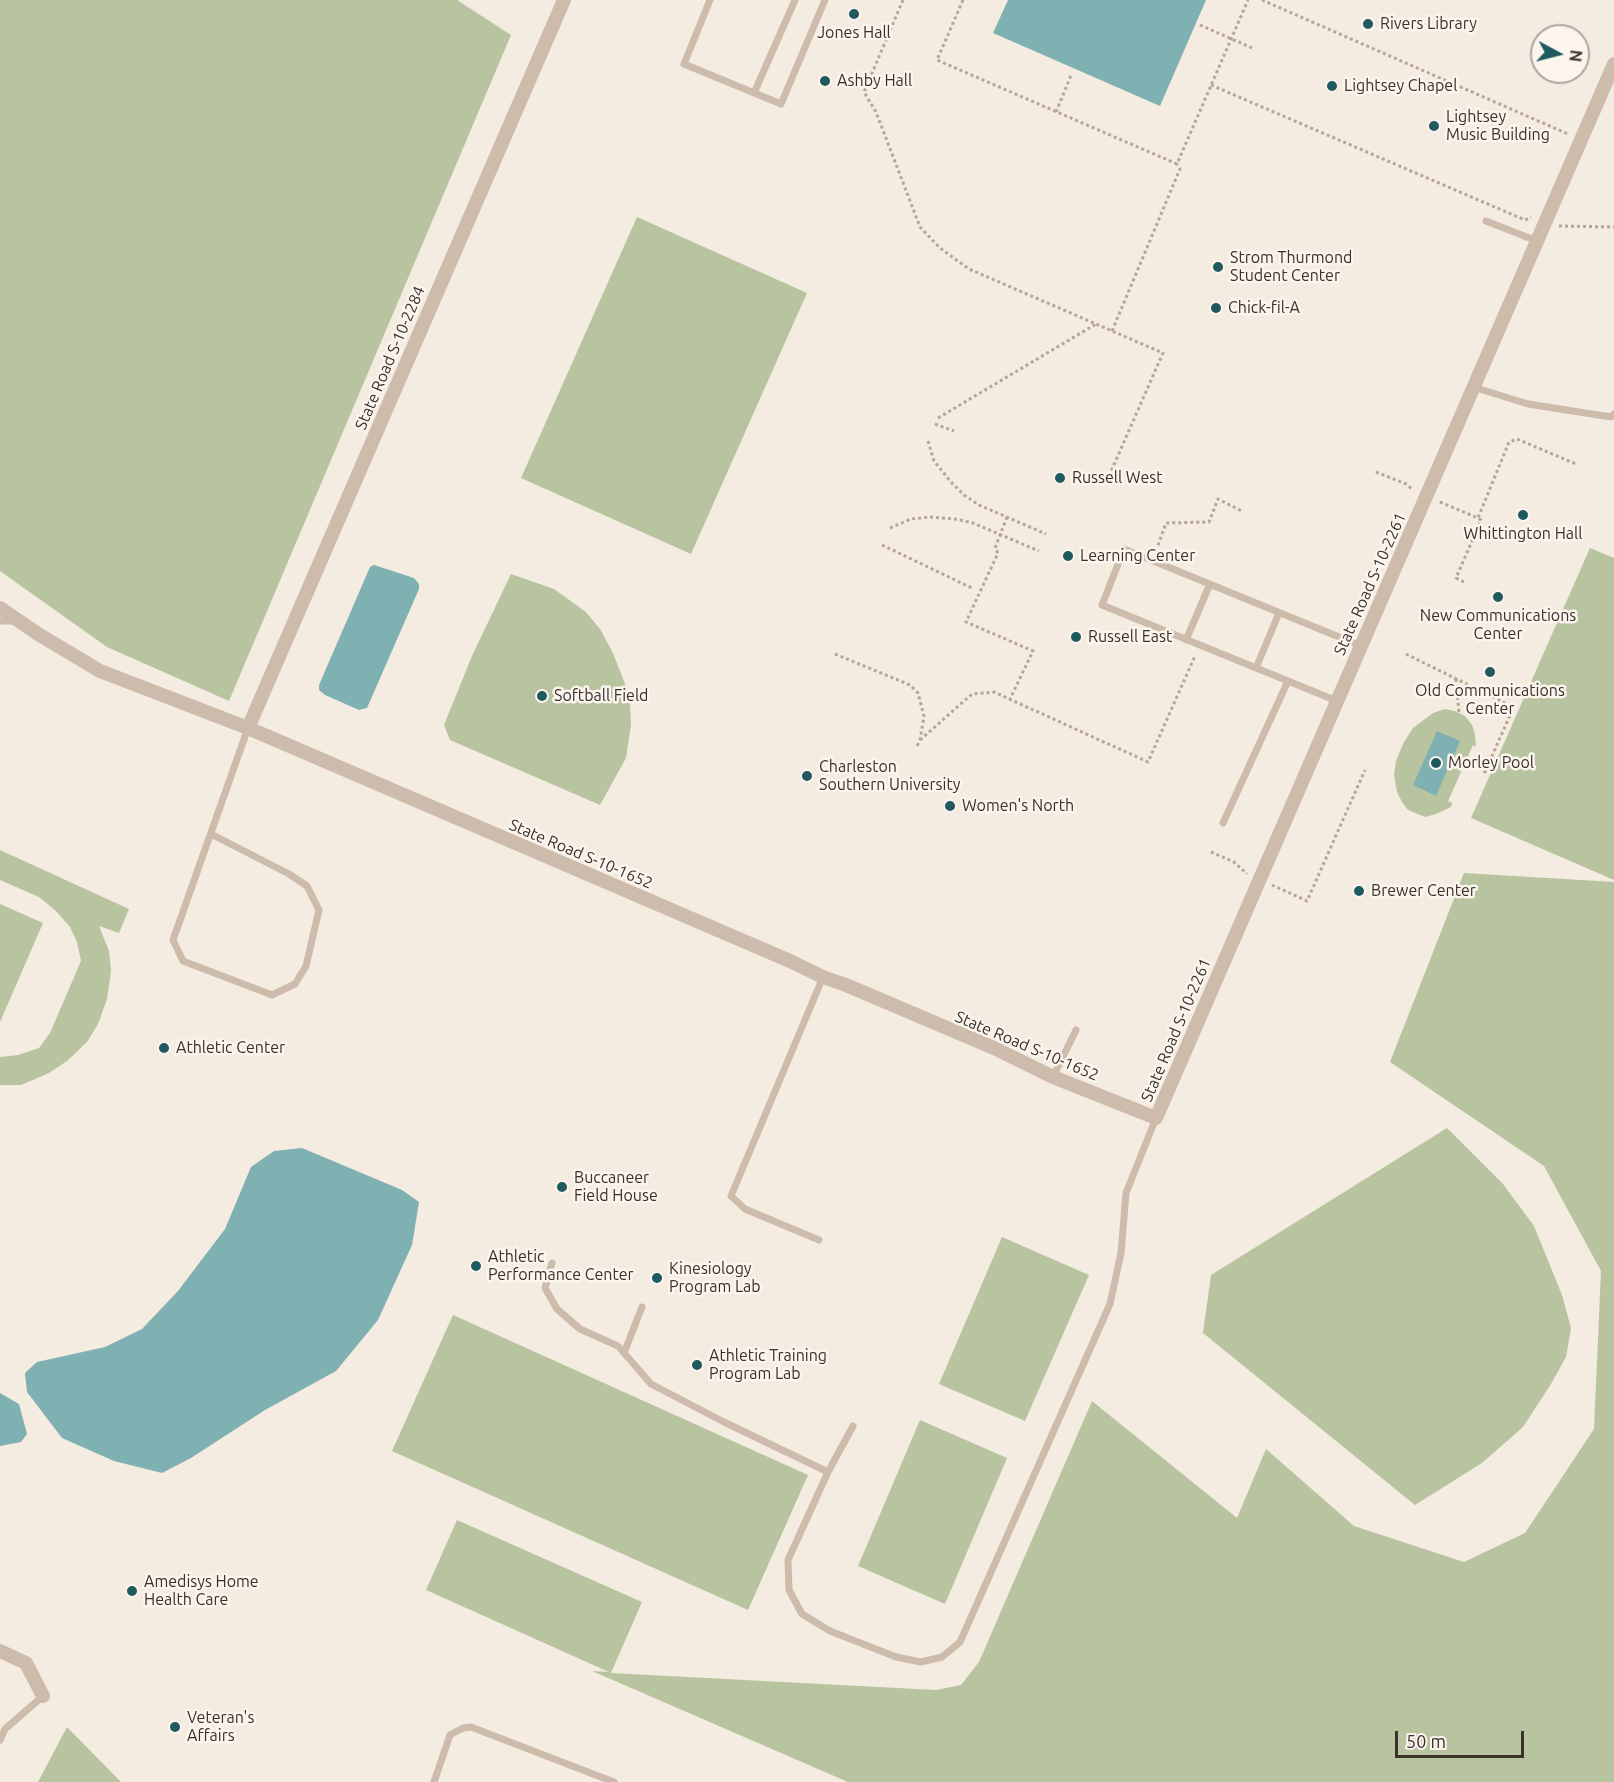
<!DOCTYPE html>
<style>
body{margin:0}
#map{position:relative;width:1614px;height:1782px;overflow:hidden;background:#f4ebe1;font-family:Ubuntu,sans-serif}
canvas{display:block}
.north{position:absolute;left:1530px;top:24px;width:60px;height:60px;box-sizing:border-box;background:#fbf5ee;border:2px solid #aea6a0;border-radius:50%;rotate:97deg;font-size:16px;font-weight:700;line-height:24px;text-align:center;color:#3b302b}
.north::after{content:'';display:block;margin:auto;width:21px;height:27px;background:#1f5a5e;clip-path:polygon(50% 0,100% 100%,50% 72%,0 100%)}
.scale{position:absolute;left:1395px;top:1731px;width:129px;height:27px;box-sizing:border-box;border:3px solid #3b302b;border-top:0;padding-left:8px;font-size:18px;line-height:21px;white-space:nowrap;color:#3b302b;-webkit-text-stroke:4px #fbf5ee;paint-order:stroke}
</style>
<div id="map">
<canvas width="1614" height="1782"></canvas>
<div class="north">N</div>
<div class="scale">50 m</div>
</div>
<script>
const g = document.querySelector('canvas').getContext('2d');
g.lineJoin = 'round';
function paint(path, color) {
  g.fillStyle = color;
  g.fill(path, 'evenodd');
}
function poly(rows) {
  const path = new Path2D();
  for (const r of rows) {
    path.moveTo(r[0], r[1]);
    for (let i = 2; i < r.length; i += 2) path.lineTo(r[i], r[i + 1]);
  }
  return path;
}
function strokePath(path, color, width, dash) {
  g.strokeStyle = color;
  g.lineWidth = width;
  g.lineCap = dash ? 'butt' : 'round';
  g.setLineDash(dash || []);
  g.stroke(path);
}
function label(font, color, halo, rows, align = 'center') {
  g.font = font + ' Ubuntu,sans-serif';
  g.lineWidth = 5;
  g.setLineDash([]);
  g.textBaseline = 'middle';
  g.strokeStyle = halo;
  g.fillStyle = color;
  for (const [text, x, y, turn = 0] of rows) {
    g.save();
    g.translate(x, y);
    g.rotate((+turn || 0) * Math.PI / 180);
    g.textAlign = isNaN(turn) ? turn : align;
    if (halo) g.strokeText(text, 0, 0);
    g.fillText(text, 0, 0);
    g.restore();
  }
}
paint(poly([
 [0,0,457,0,511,35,229,701,107,647,0,571],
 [637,217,807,293,691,554,521,478],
 [1590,548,1614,558,1614,880,1471,818],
 [511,574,554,589,586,612,600,629,613,653,627,689,630,703,631,725,626,758,600,805,450,740,444,725,472,656],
 [1445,709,1455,711,1465,716,1472,725,1475,734,1476,747,1473,745,1448,801,1452,803,1451,807,1436,814,1425,817,1408,810,1402,802,1397,792,1394,775,1396,761,1403,744,1413,728,1433,713],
 [0,850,129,909,119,933,99,926,109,951,111,971,107,999,98,1024,87,1042,67,1061,49,1073,21,1085,0,1085,0,1057,18,1055,39,1048,50,1033,81,961,77,942,70,927,56,911,39,897,0,880],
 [1464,873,1614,882,1614,1782,848,1782,592,1671,609,1672,426,1590,457,1520,642,1602,611,1673,936,1690,961,1685,979,1662,1092,1401,1237,1518,1266,1449,1354,1526,1464,1562,1525,1533,1594,1429,1601,1271,1544,1166,1390,1062],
 [0,904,43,923,0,1022],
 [1447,1128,1503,1184,1534,1226,1562,1295,1571,1328,1566,1357,1551,1384,1523,1427,1482,1463,1415,1505,1203,1333,1211,1275],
 [1002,1237,1089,1275,1025,1421,939,1384],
 [453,1315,808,1475,748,1610,392,1451],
 [920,1420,1007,1458,945,1604,858,1566],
 [67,1727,121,1782,38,1782]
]), '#b8c4a0');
paint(poly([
 [1008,0,1206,0,1160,106,993,33],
 [374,565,414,578,419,584,419,589,367,708,359,710,325,695,319,690,319,685,370,567],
 [1437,731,1460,741,1436,796,1413,785],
 [302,1148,402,1190,419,1202,412,1245,378,1320,336,1371,265,1410,191,1458,162,1473,114,1461,62,1438,27,1392,25,1373,37,1362,105,1347,142,1329,178,1291,225,1229,251,1167,274,1151],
 [0,1393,19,1404,27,1434,21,1442,0,1446]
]), '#7fb0b2');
strokePath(poly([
 [903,0,864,92,876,112,920,227,940,248,969,269,1163,353,1109,476],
 [963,0,937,60,1177,164,1248,0],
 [1262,0,1568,134],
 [1200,25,1252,48],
 [1211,85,1525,220,1531,217],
 [1056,112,1072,73],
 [1559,226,1614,227],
 [1112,331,1180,169,1177,164],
 [938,418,1096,324],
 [935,424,954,431],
 [928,441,934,461,951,482,964,495,979,505,1046,534],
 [1376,472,1406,484,1412,489],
 [1440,502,1478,518,1509,442,1517,439,1576,464],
 [1007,517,995,548,998,553,966,622,1033,651,1010,699],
 [890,528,911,519,930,517,955,519,973,523,1039,551],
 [882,545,974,589],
 [1156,551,1166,523,1209,522,1218,499,1242,511],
 [1464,582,1456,578,1481,520,1478,518],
 [835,654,910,685,918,693,924,716,920,740,916,748],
 [1406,654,1509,705,1511,713,1484,774],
 [1456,679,1459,713],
 [920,740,972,694,994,692,1148,762,1195,656],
 [1211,852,1234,862,1247,874],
 [1272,885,1307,901,1365,770]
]), '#b9a596', 3, [3, 3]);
strokePath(poly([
 [710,0,684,64,781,104,825,0],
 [754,93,795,0],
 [1486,221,1537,241],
 [1473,387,1528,404,1611,417,1614,414],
 [0,621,15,621],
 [1186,640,1210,584],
 [1256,668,1279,613],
 [1337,701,1102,605,1124,549,1361,646],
 [1223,823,1288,681],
 [211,834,289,874,307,886,319,910,306,966,295,984,272,995,183,961,173,940,248,728],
 [1053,1077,1076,1030],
 [819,1240,745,1209,731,1196,823,977],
 [552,1263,545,1288,557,1309,580,1329,618,1346,651,1384,724,1422,828,1472],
 [624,1353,642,1307],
 [853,1426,828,1472,788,1560,789,1590,802,1614,830,1631,896,1657,921,1662,942,1657,960,1642,1110,1304,1121,1253,1126,1193,1156,1118],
 [0,1740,5,1729,43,1696],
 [434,1782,450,1735,463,1728,471,1727,614,1782]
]), '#cdbbac', 7);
strokePath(poly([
 [0,608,38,634,100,671,248,728,790,961,823,977,846,985,994,1048,1053,1077,1156,1118,1614,64],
 [248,728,564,0],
 [0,1651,26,1663,43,1696]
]), '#cdbbac', 14);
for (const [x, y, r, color] of [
 [854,14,6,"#1f5a5e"],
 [1368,24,6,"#1f5a5e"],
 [825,81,6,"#1f5a5e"],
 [1332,86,6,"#1f5a5e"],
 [1434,126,6,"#1f5a5e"],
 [1218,267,6,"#1f5a5e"],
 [1216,308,6,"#1f5a5e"],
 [1060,478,6,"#1f5a5e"],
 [1523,515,6,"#1f5a5e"],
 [1068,556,6,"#1f5a5e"],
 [1498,597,6,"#1f5a5e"],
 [1076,637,6,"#1f5a5e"],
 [1490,672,6,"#1f5a5e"],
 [542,696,6,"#1f5a5e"],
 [1436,763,6,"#1f5a5e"],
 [807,776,6,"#1f5a5e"],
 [950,806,6,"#1f5a5e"],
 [1359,891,6,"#1f5a5e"],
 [164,1048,6,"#1f5a5e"],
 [562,1187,6,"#1f5a5e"],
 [476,1266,6,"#1f5a5e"],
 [657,1278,6,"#1f5a5e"],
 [697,1365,6,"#1f5a5e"],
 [132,1591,6,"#1f5a5e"],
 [175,1727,6,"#1f5a5e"]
]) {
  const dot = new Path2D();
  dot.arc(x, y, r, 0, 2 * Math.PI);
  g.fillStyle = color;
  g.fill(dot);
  strokePath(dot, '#fbf5ee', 2);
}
label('16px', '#3b302b', '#fbf5ee', [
 ["Rivers Library",1380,24],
 ["Jones Hall",854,33,"center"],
 ["Ashby Hall",837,81],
 ["Lightsey Chapel",1344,86],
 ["Lightsey",1446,117],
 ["Music Building",1446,135],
 ["Strom Thurmond",1230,258],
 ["Student Center",1230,276],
 ["Chick-fil-A",1228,308],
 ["Russell West",1072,478],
 ["Whittington Hall",1523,534,"center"],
 ["Learning Center",1080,556],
 ["New Communications",1498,616,"center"],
 ["Center",1498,634,"center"],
 ["Russell East",1088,637],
 ["Old Communications",1490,691,"center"],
 ["Center",1490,709,"center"],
 ["Softball Field",554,696],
 ["Morley Pool",1448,763],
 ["Charleston",819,767],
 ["Southern University",819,785],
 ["Women's North",962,806],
 ["Brewer Center",1371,891],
 ["Athletic Center",176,1048],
 ["Buccaneer",574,1178],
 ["Field House",574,1196],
 ["Athletic",488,1257],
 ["Performance Center",488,1275],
 ["Kinesiology",669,1269],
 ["Program Lab",669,1287],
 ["Athletic Training",709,1356],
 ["Program Lab",709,1374],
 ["Amedisys Home",144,1582],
 ["Health Care",144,1600],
 ["Veteran's",187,1718],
 ["Affairs",187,1736]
], 'left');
label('16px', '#3b302b', '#fbf5ee', [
 ["State Road S-10-2284",390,358,-67],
 ["State Road S-10-2261",1370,584,-66],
 ["State Road S-10-1652",581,854,23],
 ["State Road S-10-2261",1176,1030,-67],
 ["State Road S-10-1652",1027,1046,23]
]);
</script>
